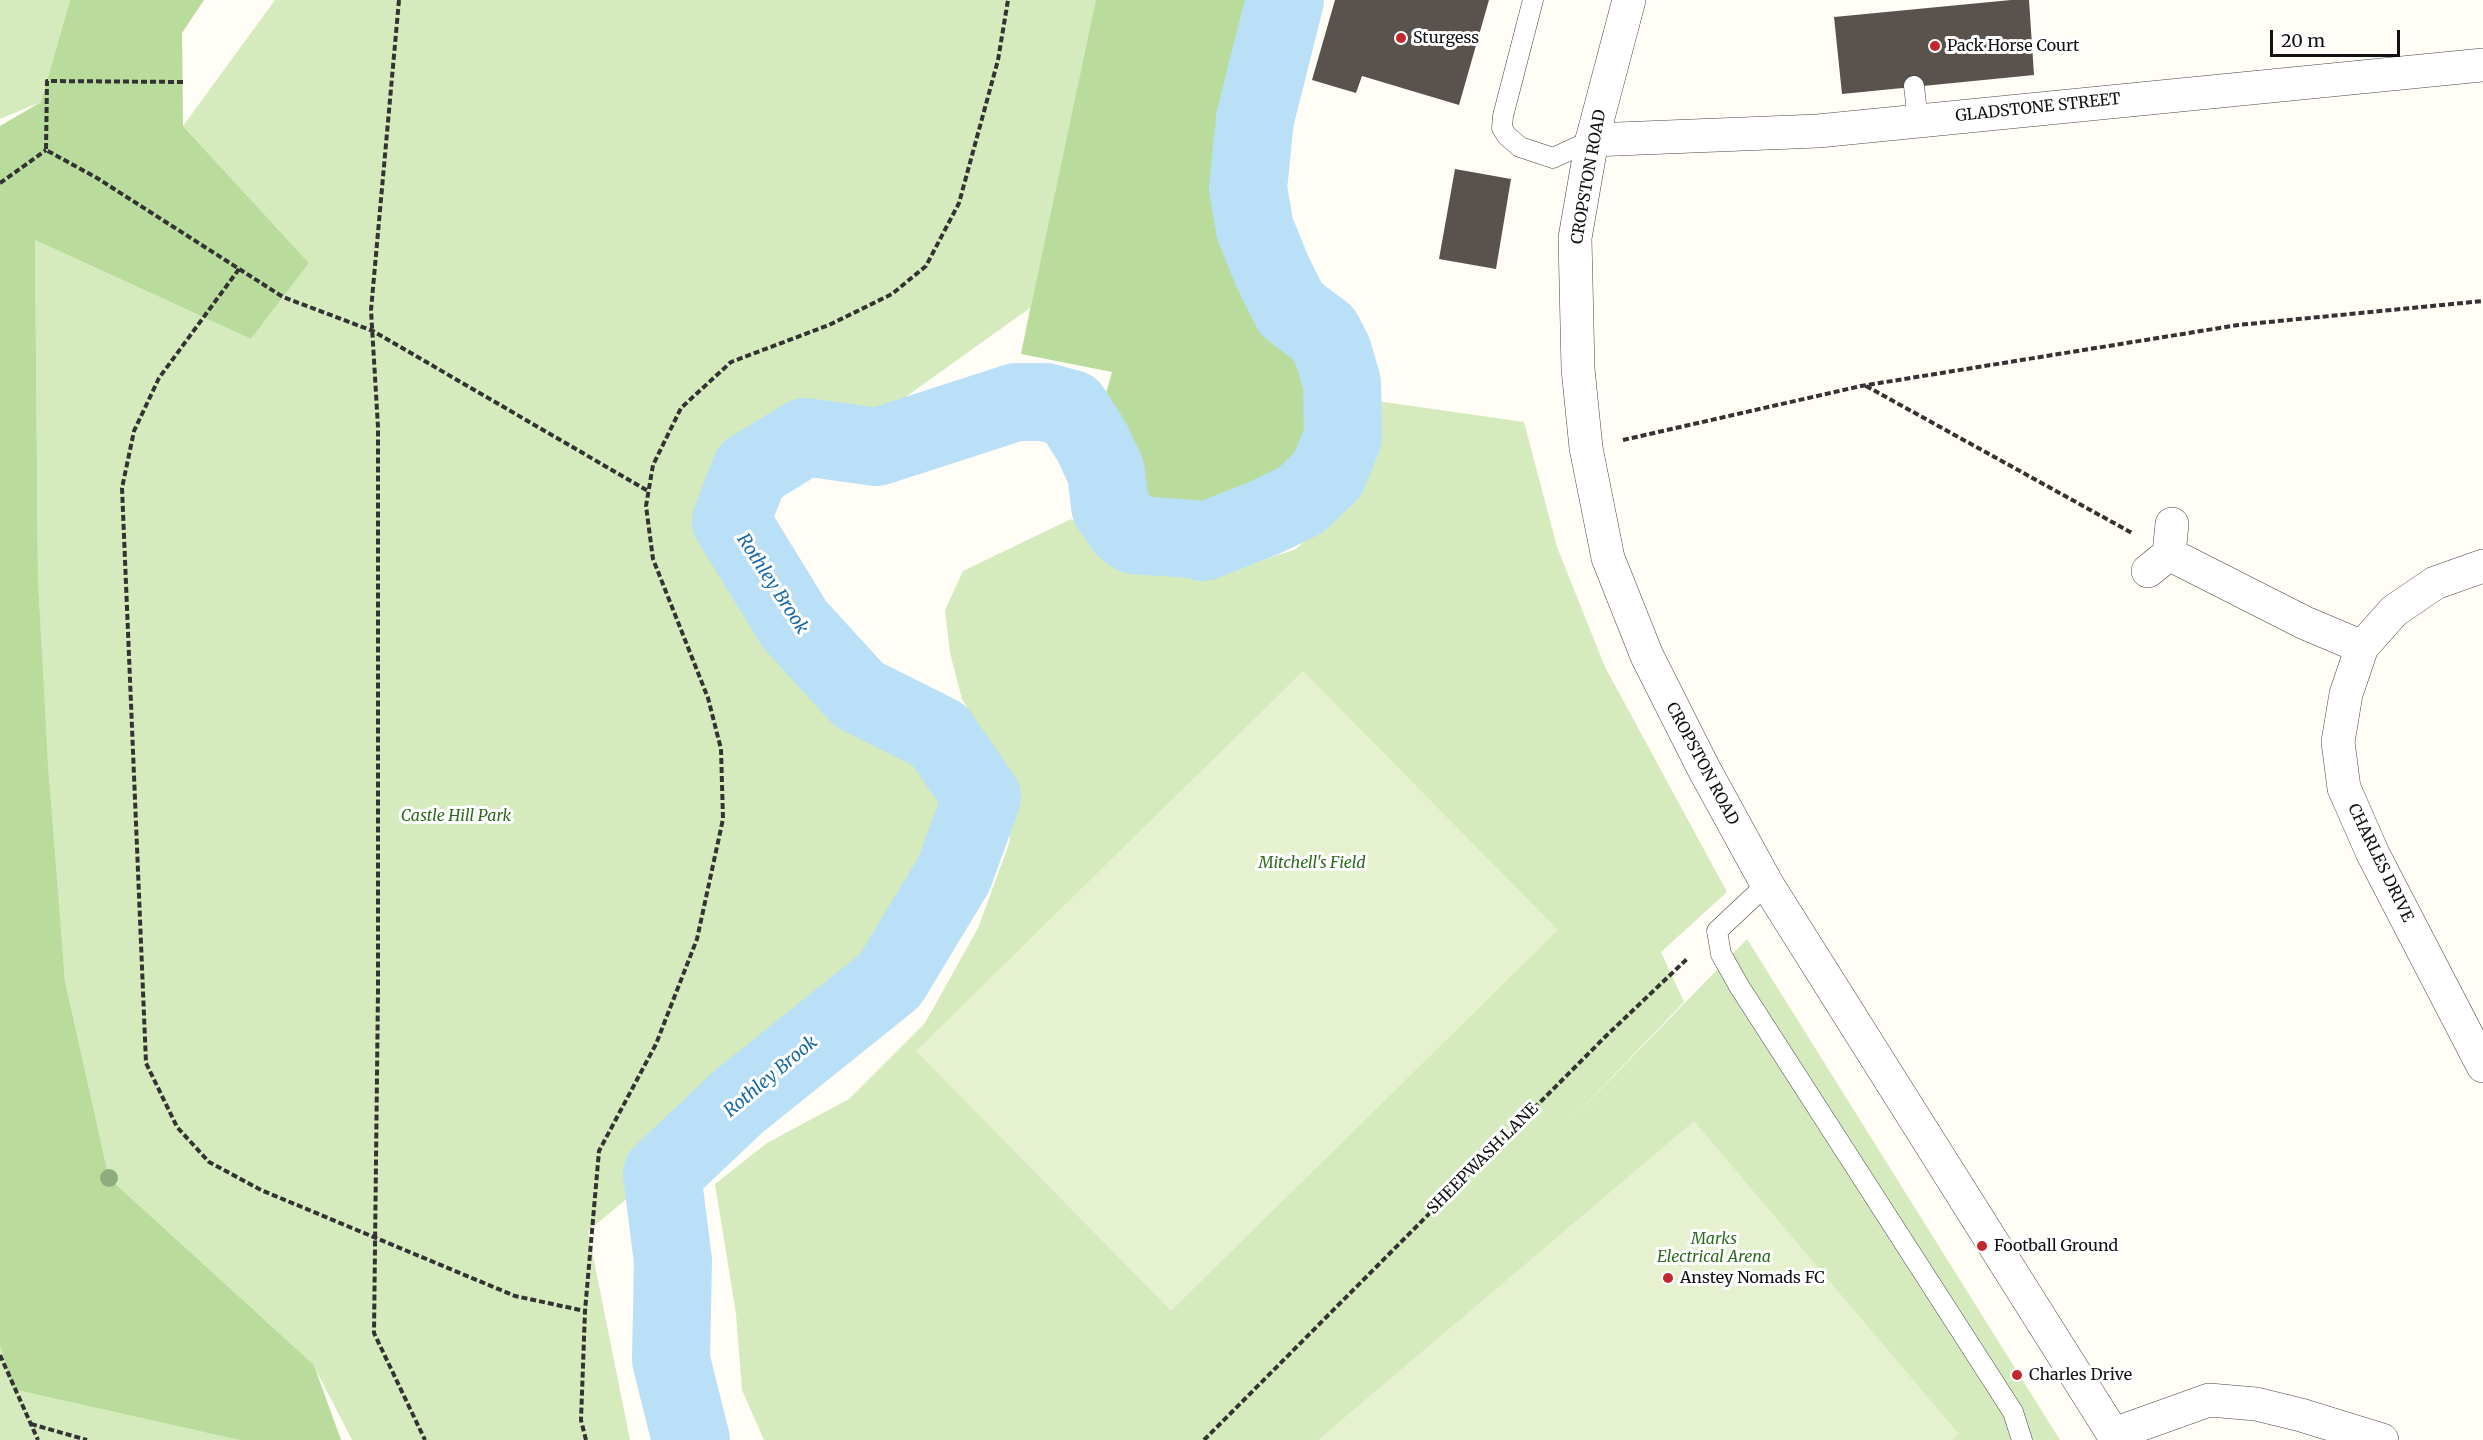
<!DOCTYPE html>
<style>
body{margin:0}
#map{position:relative;width:2483px;height:1440px;overflow:hidden;background:#fffdf5;font-family:Merriweather,serif}
canvas{display:block}
.scale{position:absolute;left:2270px;top:30px;width:130px;height:27px;box-sizing:border-box;border:3px solid #111;border-top:0;padding-left:8px;font-size:18px;line-height:21px;white-space:nowrap;color:#111;-webkit-text-stroke:4px #fff;paint-order:stroke}
</style>
<div id="map">
<canvas width="2483" height="1440"></canvas>
<div class="scale">20 m</div>
</div>
<script>
const g = document.querySelector('canvas').getContext('2d');
g.lineJoin = 'round';
function paint(path, color) {
  g.fillStyle = color;
  g.fill(path, 'evenodd');
}
function poly(rows) {
  const path = new Path2D();
  for (const r of rows) {
    path.moveTo(r[0], r[1]);
    for (let i = 2; i < r.length; i += 2) path.lineTo(r[i], r[i + 1]);
  }
  return path;
}
function strokePath(path, color, width, dash) {
  g.strokeStyle = color;
  g.lineWidth = width;
  g.lineCap = dash ? 'butt' : 'round';
  g.setLineDash(dash || []);
  g.stroke(path);
}
function label(font, color, halo, rows, align = 'center') {
  g.font = font + ' Merriweather,serif';
  g.lineWidth = 6;
  g.setLineDash([]);
  g.textBaseline = 'middle';
  g.strokeStyle = halo;
  g.fillStyle = color;
  for (const [text, x, y, turn = 0] of rows) {
    g.save();
    g.translate(x, y);
    g.rotate((+turn || 0) * Math.PI / 180);
    g.textAlign = isNaN(turn) ? turn : align;
    if (halo) g.strokeText(text, 0, 0);
    g.fillText(text, 0, 0);
    g.restore();
  }
}
paint(poly([
 [0,0,70,0,41,102,0,119],
 [275,0,1107,0,1021,354,1030,308,732,521,982,797,890,980,588,1231,630,1440,352,1440,316,1370,341,1440,0,1440,0,1220,312,1363,109,1178,65,981,47,769,38,579,35,240,251,339,309,263,183,126],
 [1356,398,1524,422,1557,547,1605,667,1727,892,1661,952,1684,1002,1563,1128,1747,939,2060,1440,764,1440,742,1390,736,1314,715,1184,767,1143,849,1099,925,1023,978,928,1010,841,1004,775,962,699,950,653,945,610,963,571,1071,519,1154,575,1240,568,1296,549,1359,489,1368,450]
]), '#d5ebbd');
paint(poly([
 [70,0,204,0,182,33,183,126,309,263,251,339,35,240,38,579,48,767,65,981,109,1178,313,1364,341,1440,240,1440,13,1389,0,1345,0,126,41,102],
 [1096,0,1286,0,1266,72,1255,229,1273,273,1323,333,1342,383,1328,474,1264,518,1208,541,1134,535,1092,442,1112,372,1021,354]
]), '#b9dc9c');
paint(poly([
 [1303,671,1558,930,1171,1311,916,1051],
 [1694,1121,1959,1434,1952,1440,1318,1440]
]), '#e6f2cf');
strokePath(poly([
 [691,1440,671,1360,673,1261,662,1174,738,1102,890,980,954,874,982,797,939,735,859,695,795,625,731,521,750,471,805,437,877,447,1016,402,1045,402,1071,409,1092,442,1106,472,1110,506,1125,528,1134,535,1207,540,1203,542,1264,518,1301,500,1328,474,1343,437,1342,383,1333,352,1323,333,1291,309,1273,273,1255,229,1248,188,1255,119,1285,0]
]), '#b9e0f7', 78);
paint(poly([
 [1335,0,1489,0,1459,105,1362,76,1356,93,1312,80],
 [2011,0,2029,0,2034,75,1842,94,1834,17],
 [1455,169,1511,179,1496,269,1439,259]
]), '#5a524d');
const service = poly([
 [1533,0,1503,116,1502,128,1507,136,1520,147,1553,158,1592,140],
 [1914,86,1918,121],
 [1767,884,1717,931,1721,954,1739,986,2013,1412,2022,1440]
]);
const minor = poly([
 [1592,140,1818,131,2483,65],
 [2169,554,2305,623,2362,647],
 [2483,566,2435,583,2394,611,2362,647,2346,694,2338,742,2344,788,2373,854,2483,1066],
 [2148,571,2169,554,2172,524],
 [2114,1434,2209,1400,2256,1404,2301,1415,2382,1440]
]);
const tertiary = poly([
 [1629,0,1592,140,1575,238,1578,369,1586,448,1608,558,1647,656,1704,769,1767,884,2117,1440]
]);
strokePath(service, '#444', 21);
strokePath(minor, '#444', 34);
strokePath(tertiary, '#444', 34);
strokePath(poly([
 [399,0,371,310,378,427,378,990,374,1333,425,1440],
 [183,82,47,81,46,150,97,178,283,297,373,331,648,491],
 [0,183,46,150],
 [239,269,159,378,134,431,122,488,146,1063,177,1127,209,1162,261,1190,515,1296,585,1311],
 [1866,386,2132,533],
 [1623,440,1861,386,2238,325,2483,301],
 [0,1355,38,1440],
 [31,1424,87,1440],
 [586,1440,581,1420,585,1311,599,1151,656,1044,697,939,723,819,721,749,708,698,653,559,646,506,653,465,681,408,731,362,829,325,892,294,926,266,959,203,998,60,1008,0],
 [1204,1440,1606,1036,1688,958]
]), '#333', 4, [6, 3]);
strokePath(service, '#fff', 20);
strokePath(minor, '#fff', 33);
strokePath(tertiary, '#fff', 33);
g.fillStyle = '#8dad7f';
for (const [x, y] of [
 [109,1178]
]) {
  g.beginPath();
  g.arc(x, y, 9, 0, 2 * Math.PI);
  g.fill();
}
for (const [x, y, r, color] of [
 [1401,38,6,"#c4262e"],
 [1935,46,6,"#c4262e"],
 [1982,1246,6,"#c4262e"],
 [1668,1278,6,"#c4262e"],
 [2017,1375,6,"#c4262e"]
]) {
  const dot = new Path2D();
  dot.arc(x, y, r, 0, 2 * Math.PI);
  g.fillStyle = color;
  g.fill(dot);
  strokePath(dot, '#fff', 2);
}
label('16px', '#111', '#fff', [
 ["Sturgess",1413,38],
 ["Pack Horse Court",1947,46],
 ["Football Ground",1994,1246],
 ["Anstey Nomads FC",1680,1278],
 ["Charles Drive",2029,1375]
], 'left');
label('16px', '#111', '#fff', [
 ["GLADSTONE STREET",2038,108,-6],
 ["CROPSTON ROAD",1589,177,-80],
 ["CROPSTON ROAD",1702,764,62],
 ["CHARLES DRIVE",2380,863,64],
 ["SHEEPWASH LANE",1483,1159,-45]
]);
label('italic 16px', '#2f6b1f', '#fff', [
 ["Castle Hill Park",456,816],
 ["Mitchell's Field",1312,863],
 ["Marks",1714,1239],
 ["Electrical Arena",1714,1257]
]);
label('italic 18px', '#1768a6', '#fff', [
 ["Rothley Brook",772,584,57],
 ["Rothley Brook",771,1077,-40]
]);
</script>
